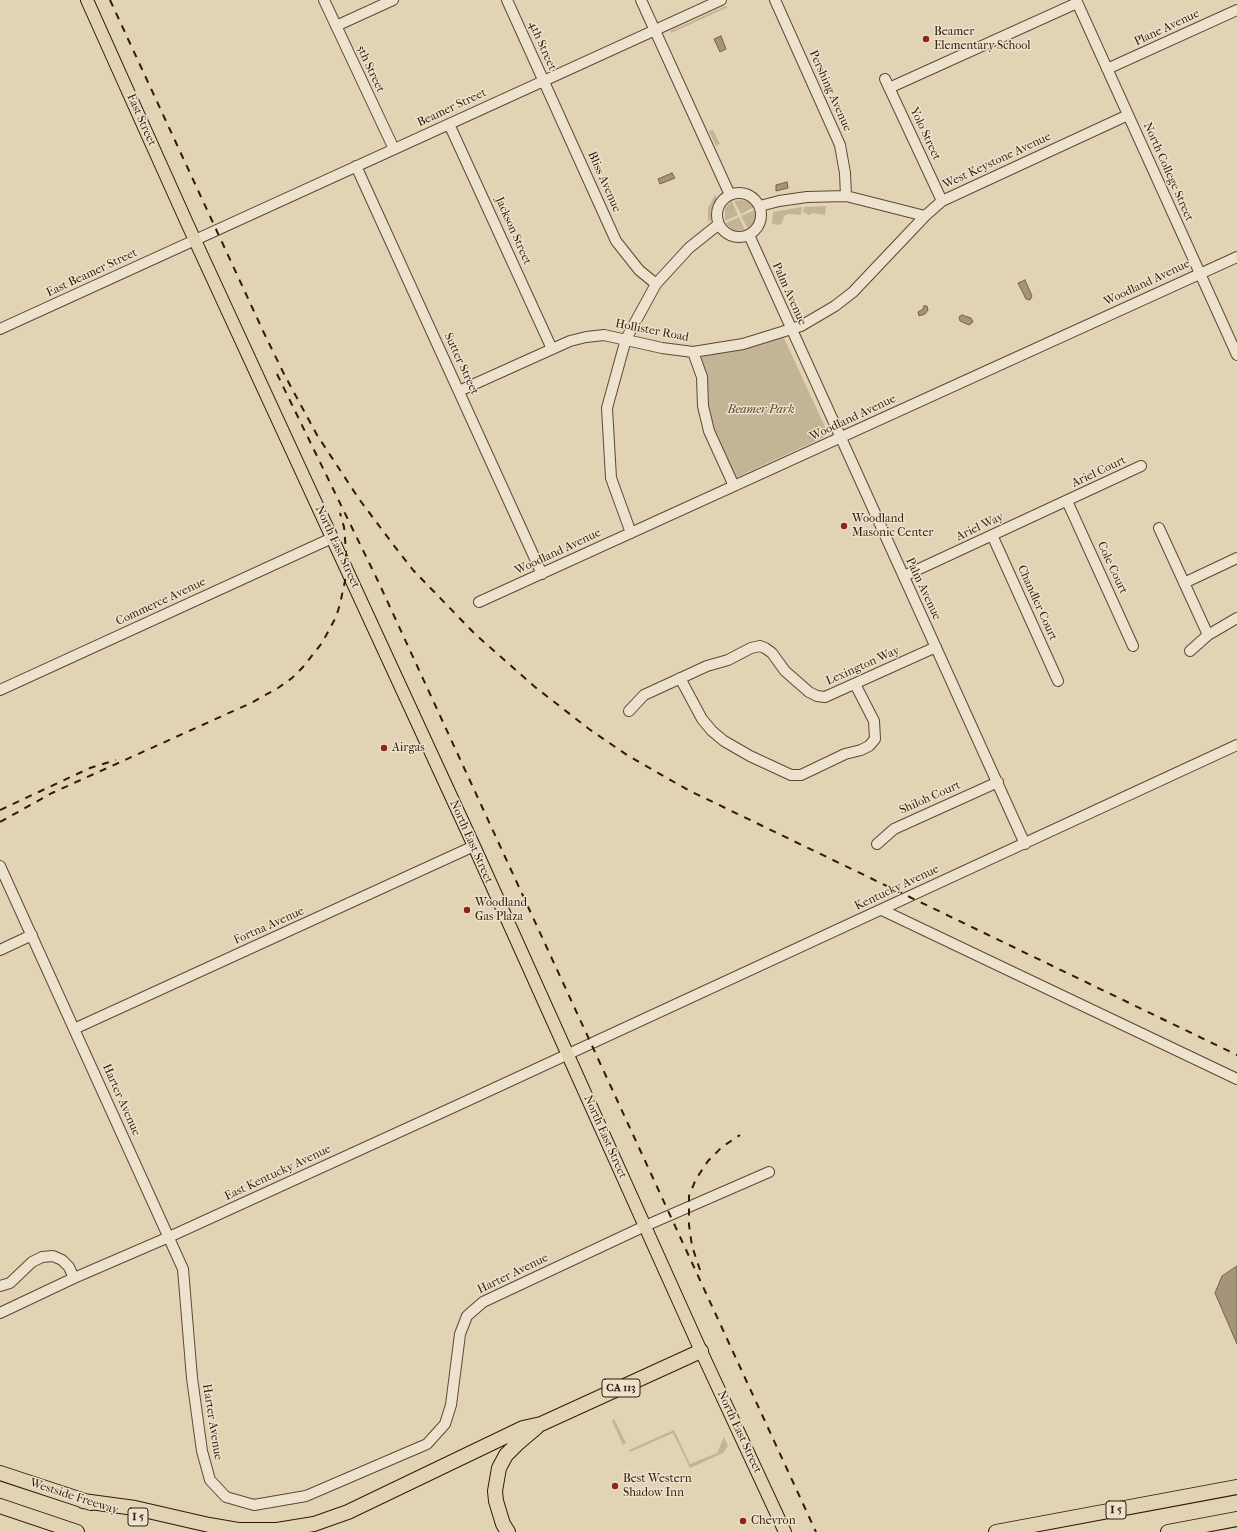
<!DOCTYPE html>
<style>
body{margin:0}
canvas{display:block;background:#e1d3b4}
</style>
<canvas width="1237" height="1532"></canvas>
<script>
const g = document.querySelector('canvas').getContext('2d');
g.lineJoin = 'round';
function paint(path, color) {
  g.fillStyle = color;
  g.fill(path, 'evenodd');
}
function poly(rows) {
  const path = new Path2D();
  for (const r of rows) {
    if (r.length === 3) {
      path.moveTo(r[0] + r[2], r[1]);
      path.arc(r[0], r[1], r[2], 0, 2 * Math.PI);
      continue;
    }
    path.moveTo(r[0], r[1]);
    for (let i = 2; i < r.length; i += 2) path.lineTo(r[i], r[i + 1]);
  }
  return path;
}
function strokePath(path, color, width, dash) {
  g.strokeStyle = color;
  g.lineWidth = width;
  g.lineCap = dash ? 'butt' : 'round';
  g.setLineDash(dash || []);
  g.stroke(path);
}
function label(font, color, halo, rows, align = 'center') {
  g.font = font + ' "IM FELL French Canon",serif';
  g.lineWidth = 3;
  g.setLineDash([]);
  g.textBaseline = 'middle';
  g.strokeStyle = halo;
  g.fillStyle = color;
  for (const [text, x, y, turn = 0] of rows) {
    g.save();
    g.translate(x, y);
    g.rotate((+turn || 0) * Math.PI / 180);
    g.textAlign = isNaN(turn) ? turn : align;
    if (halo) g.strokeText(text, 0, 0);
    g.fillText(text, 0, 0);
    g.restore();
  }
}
paint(poly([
 [726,6,728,7,671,33,670,31],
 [713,130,720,144,716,146,709,131],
 [715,195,717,199,712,210,712,219,708,222,708,208],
 [741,200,749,202,754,207,741,214,734,201],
 [732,201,738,215,725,221,725,208],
 [826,206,825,215,813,213,809,215,803,212,804,207],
 [802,207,801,215,788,214,784,216,782,223,779,225,772,224,773,212],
 [755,210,756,217,754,222,748,229,741,216],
 [739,217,745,230,735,231,727,225,726,223],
 [783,336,827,431,824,437,735,478,712,426,701,359,703,354],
 [614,1419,626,1443,623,1445,612,1421],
 [674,1430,690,1464,717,1453,724,1437,728,1446,723,1453,690,1468,673,1433,630,1452,629,1450]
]), '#c3b496');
const water = poly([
 [721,36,726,49,720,52,714,39,721,36],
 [672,173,675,178,660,184,658,179,672,173],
 [787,182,788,188,776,191,776,185,787,182],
 [1025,280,1032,296,1030,300,1026,299,1018,283,1025,280],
 [924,306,927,306,928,310,925,314,919,316,918,312,923,309,924,306],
 [962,315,971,318,973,322,969,325,960,321,959,317,962,315],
 [1237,1266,1237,1344,1215,1293,1222,1276,1237,1266]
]);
paint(water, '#a59479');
strokePath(water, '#76644b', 1);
const minor = poly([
 [324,0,394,149],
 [507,0,616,241,639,270,656,284],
 [641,0,730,195],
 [775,0,840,145,845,173,846,196],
 [1076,0,1237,355],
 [336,26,393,0],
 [1107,69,1237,10],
 [885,79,942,201],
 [889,88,1077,3],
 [449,124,552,349],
 [356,166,542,574],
 [739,215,22],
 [760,206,779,201,807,197,846,196,925,216,942,201,1128,115],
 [749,235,1025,844],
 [0,329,721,0],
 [693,352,702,377,703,406,709,431,734,486],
 [459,391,570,341,586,337,604,335,662,348,693,352,743,344,801,326,835,306,853,292,925,216],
 [1067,501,1133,646],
 [1159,528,1208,635],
 [631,533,611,478,607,408,626,339,656,284,689,248,719,224],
 [992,535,1058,681],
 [904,576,1141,466],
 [1184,583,1237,558],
 [479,602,1237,257],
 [1190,651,1208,635,1237,618],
 [680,678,702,719,712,731,724,741,750,756,791,775,801,775,845,754,861,750,869,746,875,739,874,721,855,684],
 [0,690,332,538],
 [629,711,644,695,707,666,728,660,751,648,760,646,765,648,772,653,785,671,809,692,817,696,825,697,936,647],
 [877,844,894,829,998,782],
 [0,866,183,1269,192,1378,202,1451,210,1480,226,1497,254,1505,306,1496,427,1444,445,1424,451,1405,460,1334,467,1316,483,1302,645,1226,769,1172],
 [882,910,1237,1079],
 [0,950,32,935],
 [74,1029,474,846],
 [0,1286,10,1283,32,1262,42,1257,53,1256,62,1260,69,1267,74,1278],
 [0,1313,74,1278,169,1237,456,1106,1237,745]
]);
const major = poly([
 [87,0,187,223,474,846,701,1351,785,1532]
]);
const highway = poly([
 [0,1473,91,1503],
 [83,1501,135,1508,209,1525,238,1530,277,1530,314,1524,348,1512,523,1428,541,1424,701,1351],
 [0,1506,77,1532],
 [508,1532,503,1524,496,1501,495,1491,499,1468,506,1455,517,1444,537,1427],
 [996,1532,1237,1487],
 [1168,1532,1237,1519]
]);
strokePath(minor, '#5c4932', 12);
strokePath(major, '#301b06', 14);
strokePath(highway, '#301b06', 16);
strokePath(minor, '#ece2ce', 10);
strokePath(major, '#e1d3b4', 12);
strokePath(highway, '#e1d3b4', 14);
strokePath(poly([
 [110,0,264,333,284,374,317,435,359,499,392,543,413,570,475,634,535,687,589,729,627,755,688,790,1237,1055],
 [277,374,378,581,816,1532],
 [0,810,90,768,116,760],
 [0,822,52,793,251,703,278,688,292,678,303,667,322,643,336,617,340,604,345,581,346,551,344,527,340,513],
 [700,1270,692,1246,689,1225,689,1196,696,1179,708,1161,722,1147,740,1135]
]), '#301b06', 2, [7, 7]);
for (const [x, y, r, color] of [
 [926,39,4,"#8f2418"],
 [844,526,4,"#8f2418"],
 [384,748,4,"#8f2418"],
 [467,910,4,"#8f2418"],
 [615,1486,4,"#8f2418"],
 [743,1521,4,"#8f2418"]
]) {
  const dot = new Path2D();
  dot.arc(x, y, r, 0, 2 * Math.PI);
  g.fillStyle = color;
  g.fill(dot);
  strokePath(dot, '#ece2ce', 1.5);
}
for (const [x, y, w] of [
 [621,1388,38],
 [1116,1510,20],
 [138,1517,20]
]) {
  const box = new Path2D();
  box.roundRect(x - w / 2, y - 9, w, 18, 3);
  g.fillStyle = '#ece2ce';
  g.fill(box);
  strokePath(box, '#301b06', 1);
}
label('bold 11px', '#301b06', null, [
 ["CA 113",621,1388],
 ["I 5",1116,1510],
 ["I 5",138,1517]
]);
label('12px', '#301b06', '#ece2ce', [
 ["Plane Avenue",1167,28,-25],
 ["4th Street",542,46,66],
 ["5th Street",370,69,65],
 ["Pershing Avenue",830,91,66],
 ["Beamer Street",452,108,-25],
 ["East Street",141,120,66],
 ["Yolo Street",925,134,65],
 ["West Keystone Avenue",997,161,-25],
 ["North College Street",1168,172,66],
 ["Bliss Avenue",604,182,66],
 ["Jackson Street",513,231,66],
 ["East Beamer Street",92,273,-25],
 ["Woodland Avenue",1147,283,-25],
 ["Palm Avenue",789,294,66],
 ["Hollister Road",652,331,11],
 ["Sutter Street",461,364,65],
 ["Woodland Avenue",853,418,-25],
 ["Ariel Court",1099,472,-25],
 ["Ariel Way",980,527,-25],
 ["North East Street",337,547,65],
 ["Woodland Avenue",558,552,-25],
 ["Cole Court",1112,568,65],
 ["Palm Avenue",923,589,65],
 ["Commerce Avenue",161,602,-25],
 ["Chandler Court",1037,603,66],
 ["Lexington Way",863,666,-24],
 ["Shiloh Court",930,798,-24],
 ["North East Street",471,842,66],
 ["Kentucky Avenue",897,888,-25],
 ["Fortna Avenue",269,926,-24],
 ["Harter Avenue",121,1100,66],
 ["North East Street",605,1137,66],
 ["East Kentucky Avenue",278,1173,-25],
 ["Harter Avenue",513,1274,-26],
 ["Harter Avenue",212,1422,81],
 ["North East Street",739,1432,65],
 ["Westside Freeway",74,1497,18]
]);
label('12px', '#301b06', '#ece2ce', [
 ["Beamer",934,32],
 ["Elementary School",934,46],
 ["Woodland",852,519],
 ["Masonic Center",852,533],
 ["Airgas",392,748],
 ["Woodland",475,903],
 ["Gas Plaza",475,917],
 ["Best Western",623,1479],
 ["Shadow Inn",623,1493],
 ["Chevron",751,1521]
], 'left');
label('italic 12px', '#5c4931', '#ece2ce', [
 ["Beamer Park",761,410]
]);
</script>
